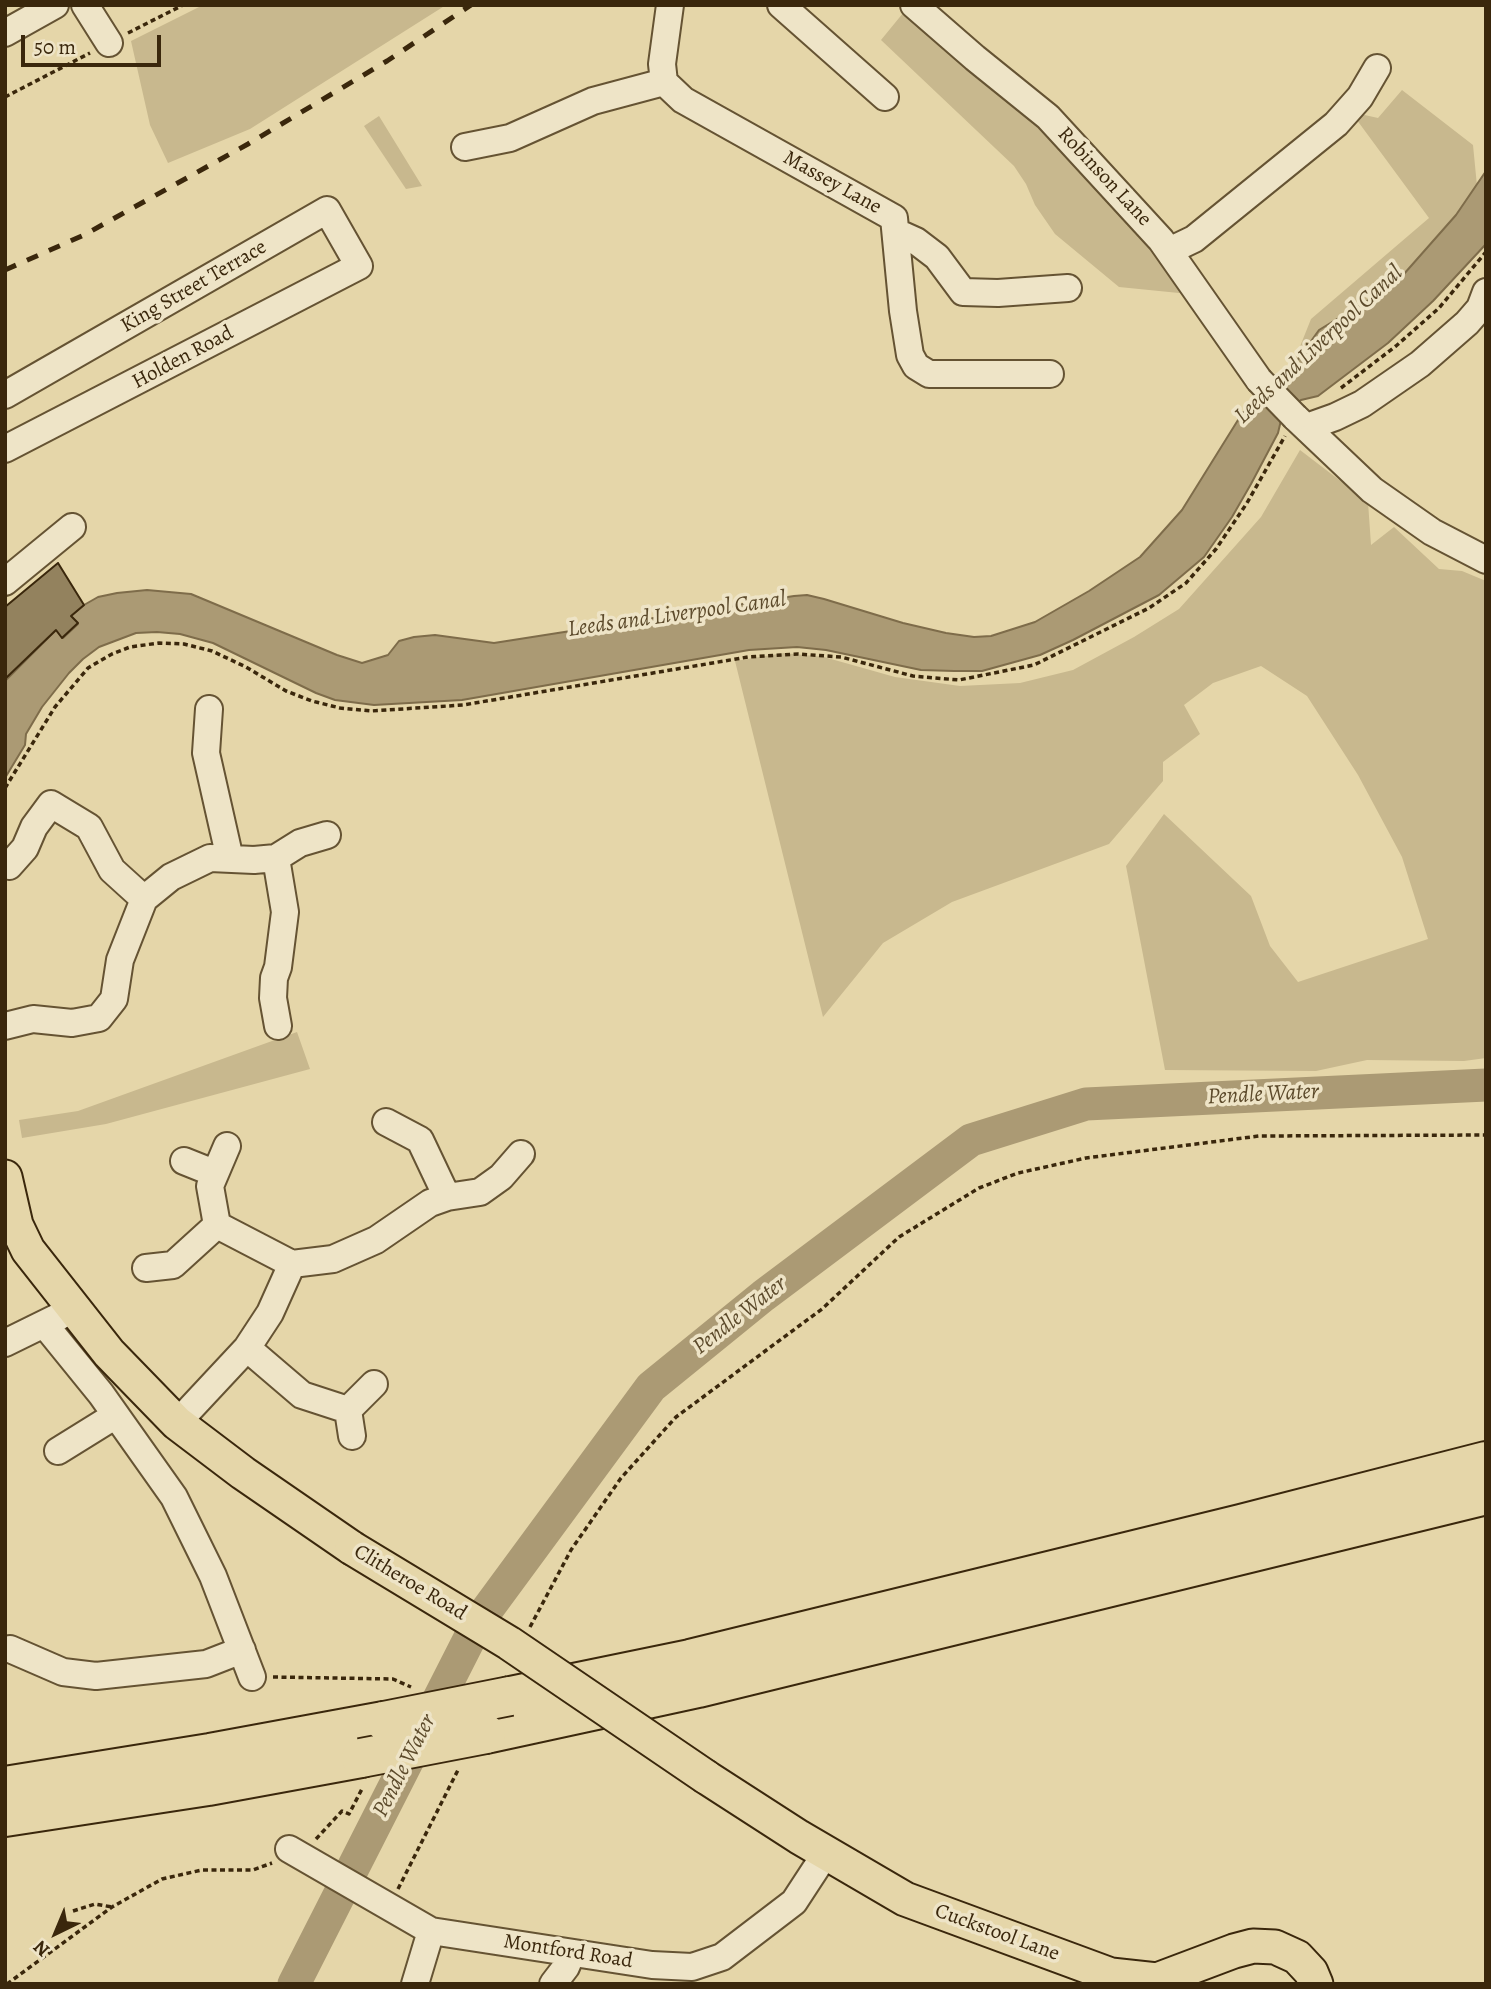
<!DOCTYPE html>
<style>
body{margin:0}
#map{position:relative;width:1491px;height:1989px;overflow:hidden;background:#e5d6a9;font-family:Alegreya,serif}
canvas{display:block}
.frame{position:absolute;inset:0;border:7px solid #3a270c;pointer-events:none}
.north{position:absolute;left:21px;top:1898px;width:70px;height:70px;-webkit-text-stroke:5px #eee4c7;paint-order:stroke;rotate:223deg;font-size:19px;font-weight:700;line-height:28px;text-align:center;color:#3a270c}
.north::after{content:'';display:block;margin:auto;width:24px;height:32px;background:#3a270c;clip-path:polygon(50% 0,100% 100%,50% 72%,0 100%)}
.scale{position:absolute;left:21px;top:35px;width:140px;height:32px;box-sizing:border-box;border:4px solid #3a270c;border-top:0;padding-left:9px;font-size:21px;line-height:24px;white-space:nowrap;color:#3a270c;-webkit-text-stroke:5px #eee4c7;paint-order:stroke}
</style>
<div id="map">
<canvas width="1491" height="1989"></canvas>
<div class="frame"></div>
<div class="north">N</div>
<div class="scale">50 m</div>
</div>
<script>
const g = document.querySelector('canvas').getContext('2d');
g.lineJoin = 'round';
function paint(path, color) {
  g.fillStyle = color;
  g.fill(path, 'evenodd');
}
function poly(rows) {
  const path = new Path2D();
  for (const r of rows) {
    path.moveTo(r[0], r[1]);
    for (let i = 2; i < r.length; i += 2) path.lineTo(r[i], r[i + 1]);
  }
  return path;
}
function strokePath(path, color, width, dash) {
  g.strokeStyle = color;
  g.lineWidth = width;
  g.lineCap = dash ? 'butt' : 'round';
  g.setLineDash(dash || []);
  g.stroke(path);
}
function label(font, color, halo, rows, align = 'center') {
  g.font = font + ' Alegreya,serif';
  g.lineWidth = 7;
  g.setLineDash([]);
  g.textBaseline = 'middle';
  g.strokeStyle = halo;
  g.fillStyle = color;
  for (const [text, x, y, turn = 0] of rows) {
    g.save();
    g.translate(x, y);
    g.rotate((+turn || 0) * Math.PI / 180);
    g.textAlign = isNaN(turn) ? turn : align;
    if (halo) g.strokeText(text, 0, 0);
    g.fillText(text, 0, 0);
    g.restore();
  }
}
paint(poly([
 [203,5,446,5,250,129,168,163,150,125,131,41],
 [908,7,1024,107,1106,189,1189,294,1119,287,1055,234,1035,205,1026,184,1014,166,881,40],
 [1402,90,1473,145,1477,186,1456,215,1396,283,1319,330,1291,369,1311,319,1429,218,1351,112,1378,118],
 [379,116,422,186,406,189,364,126],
 [1300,450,1368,502,1371,545,1394,527,1439,569,1462,571,1486,581,1486,1058,1464,1061,1367,1060,1316,1071,1165,1070,1126,866,1164,814,1251,896,1270,946,1298,982,1428,939,1402,857,1358,775,1307,696,1261,666,1213,683,1184,705,1200,734,1163,762,1163,781,1109,844,952,902,883,943,823,1017,735,661,784,653,824,657,895,677,960,686,1020,683,1073,670,1134,637,1179,609,1261,517],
 [297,1032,310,1069,106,1124,22,1138,19,1120,78,1111]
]), '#c8b88e');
const water = poly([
 [1486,171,1486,244,1433,301,1388,343,1318,396,1301,400,1282,416,1278,433,1251,484,1232,517,1204,557,1159,595,1073,640,1040,655,982,671,954,671,921,670,826,650,797,647,749,650,462,700,374,705,335,700,316,693,213,643,180,634,157,632,136,633,99,647,83,659,69,673,42,707,26,734,25,745,5,778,5,681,56,630,63,638,78,624,71,616,84,605,98,597,117,593,147,590,191,594,337,655,362,663,388,655,399,641,414,637,435,635,494,643,794,596,807,595,824,599,903,623,946,633,974,637,991,636,1035,622,1089,591,1140,557,1182,510,1243,412,1261,409,1283,387,1291,369,1319,330,1396,283,1456,215,1486,171]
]);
paint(water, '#ab9a74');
strokePath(water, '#7e6c4a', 2);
strokePath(poly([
 [294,1984,478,1622,651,1387,763,1296,971,1140,1086,1104,1486,1085]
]), '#ab9a74', 33);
const building = poly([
 [58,563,84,605,71,616,78,623,62,638,56,630,5,679,5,607,58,563]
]);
paint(building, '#93825e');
strokePath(building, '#3a270c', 2);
const minor = poly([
 [85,5,109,43],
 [670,5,662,64,664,82,683,100,894,218,903,311,910,355,916,366,929,374,1050,374],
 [781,5,885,97],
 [914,5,975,58,1048,117,1161,240,1259,380],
 [5,33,55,5],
 [465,147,510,138,593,101,664,82],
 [896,232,916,241,937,257,963,292,998,293,1068,288],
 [1169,251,1194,239,1336,124,1360,97,1377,68],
 [5,395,327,210,359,266,5,449],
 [1295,417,1372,490,1432,532,1486,560],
 [1307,427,1335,417,1362,404,1420,364,1467,323,1480,308,1486,292],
 [5,582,72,527],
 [209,709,206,753,230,859],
 [276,858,285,912,278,967,274,978,273,998,278,1026],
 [9,866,25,848,34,827,51,804,89,827,112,870,144,899],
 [5,1026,33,1019,72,1023,99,1018,114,999,120,960,144,899,171,877,210,858,254,860,276,858,300,843,327,835],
 [386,1122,420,1140,447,1197],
 [227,1146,210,1186,217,1225,292,1264],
 [184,1161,214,1173],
 [146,1268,173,1265,217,1225],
 [45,1325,101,1394,174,1497,213,1576,252,1677],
 [5,1343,60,1316],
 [247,1348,302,1395,348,1410,352,1436],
 [348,1410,374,1384],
 [177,1423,247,1348,270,1313,292,1264,333,1259,376,1240,430,1203,447,1197,480,1192,501,1177,521,1154],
 [58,1451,116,1415],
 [10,1649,63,1672,96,1676,206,1664,242,1650],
 [289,1849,431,1931,652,1965,692,1967,722,1957,794,1902,826,1853],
 [415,1984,431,1931],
 [553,1984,566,1967,572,1953]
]);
const major = poly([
 [5,1177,16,1225,28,1250,109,1353,177,1423,243,1473,352,1548],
 [706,1777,799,1837,905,1899,1111,1975,1157,1980,1234,1951,1253,1946,1275,1947,1297,1957,1311,1972,1316,1984]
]);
const highway = poly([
 [510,1696,690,1659,1241,1524,1486,1461],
 [486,1734,698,1688,1486,1495],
 [5,1786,210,1753,384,1721],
 [5,1817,208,1786,361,1758]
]);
strokePath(minor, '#655333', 30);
strokePath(major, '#3a270c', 37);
strokePath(highway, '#3a270c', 42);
strokePath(poly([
 [128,33,183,5],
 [5,97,90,53],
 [1341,388,1396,346,1439,308,1486,252],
 [5,788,55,707,88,668,112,654,130,647,159,643,184,644,212,651,246,667,286,691,312,701,340,708,371,711,463,705,748,657,798,654,841,657,913,676,959,680,1034,665,1149,608,1186,583,1216,549,1247,503,1285,436],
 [530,1627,571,1550,621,1478,676,1417,822,1309,899,1237,979,1188,1018,1173,1086,1158,1259,1136,1486,1135],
 [273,1677,393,1679,411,1687],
 [316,1839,342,1811,349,1814,363,1787],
 [398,1889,459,1768],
 [73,1911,95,1904,112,1907],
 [7,1984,112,1907,162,1879,202,1870,253,1870,272,1863]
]), '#3a270c', 3.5, [5, 3.5]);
strokePath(minor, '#eee4c7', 26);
strokePath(major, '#e5d6a9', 33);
strokePath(highway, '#e5d6a9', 38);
strokePath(poly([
 [5,270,84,235,248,144,387,61,471,5]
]), '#3a270c', 5, [12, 12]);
const minorBridge = poly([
 [1259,380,1295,417]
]);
const majorBridge = poly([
 [352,1548,509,1643,706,1777]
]);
const highwayBridge = poly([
 [384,1721,510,1696],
 [361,1758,486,1734]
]);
strokePath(minorBridge, '#655333', 30, []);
strokePath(majorBridge, '#3a270c', 37, []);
strokePath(highwayBridge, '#3a270c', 42, []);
strokePath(minorBridge, '#eee4c7', 26);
strokePath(majorBridge, '#e5d6a9', 33);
strokePath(highwayBridge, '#e5d6a9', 38);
label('21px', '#3a270c', '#eee4c7', [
 ["Robinson Lane",1104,177,47],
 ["Massey Lane",832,183,29],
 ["King Street Terrace",194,287,-30],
 ["Holden Road",183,358,-28],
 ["Clitheroe Road",410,1583,31],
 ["Cuckstool Lane",997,1933,20],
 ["Montford Road",568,1952,9]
]);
label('italic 23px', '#5c4a2b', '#eee4c7', [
 ["Leeds and Liverpool Canal",1319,345,-43],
 ["Leeds and Liverpool Canal",677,615,-8],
 ["Pendle Water",1263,1095,-3],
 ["Pendle Water",740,1316,-38],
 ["Pendle Water",405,1766,-63]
]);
</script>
